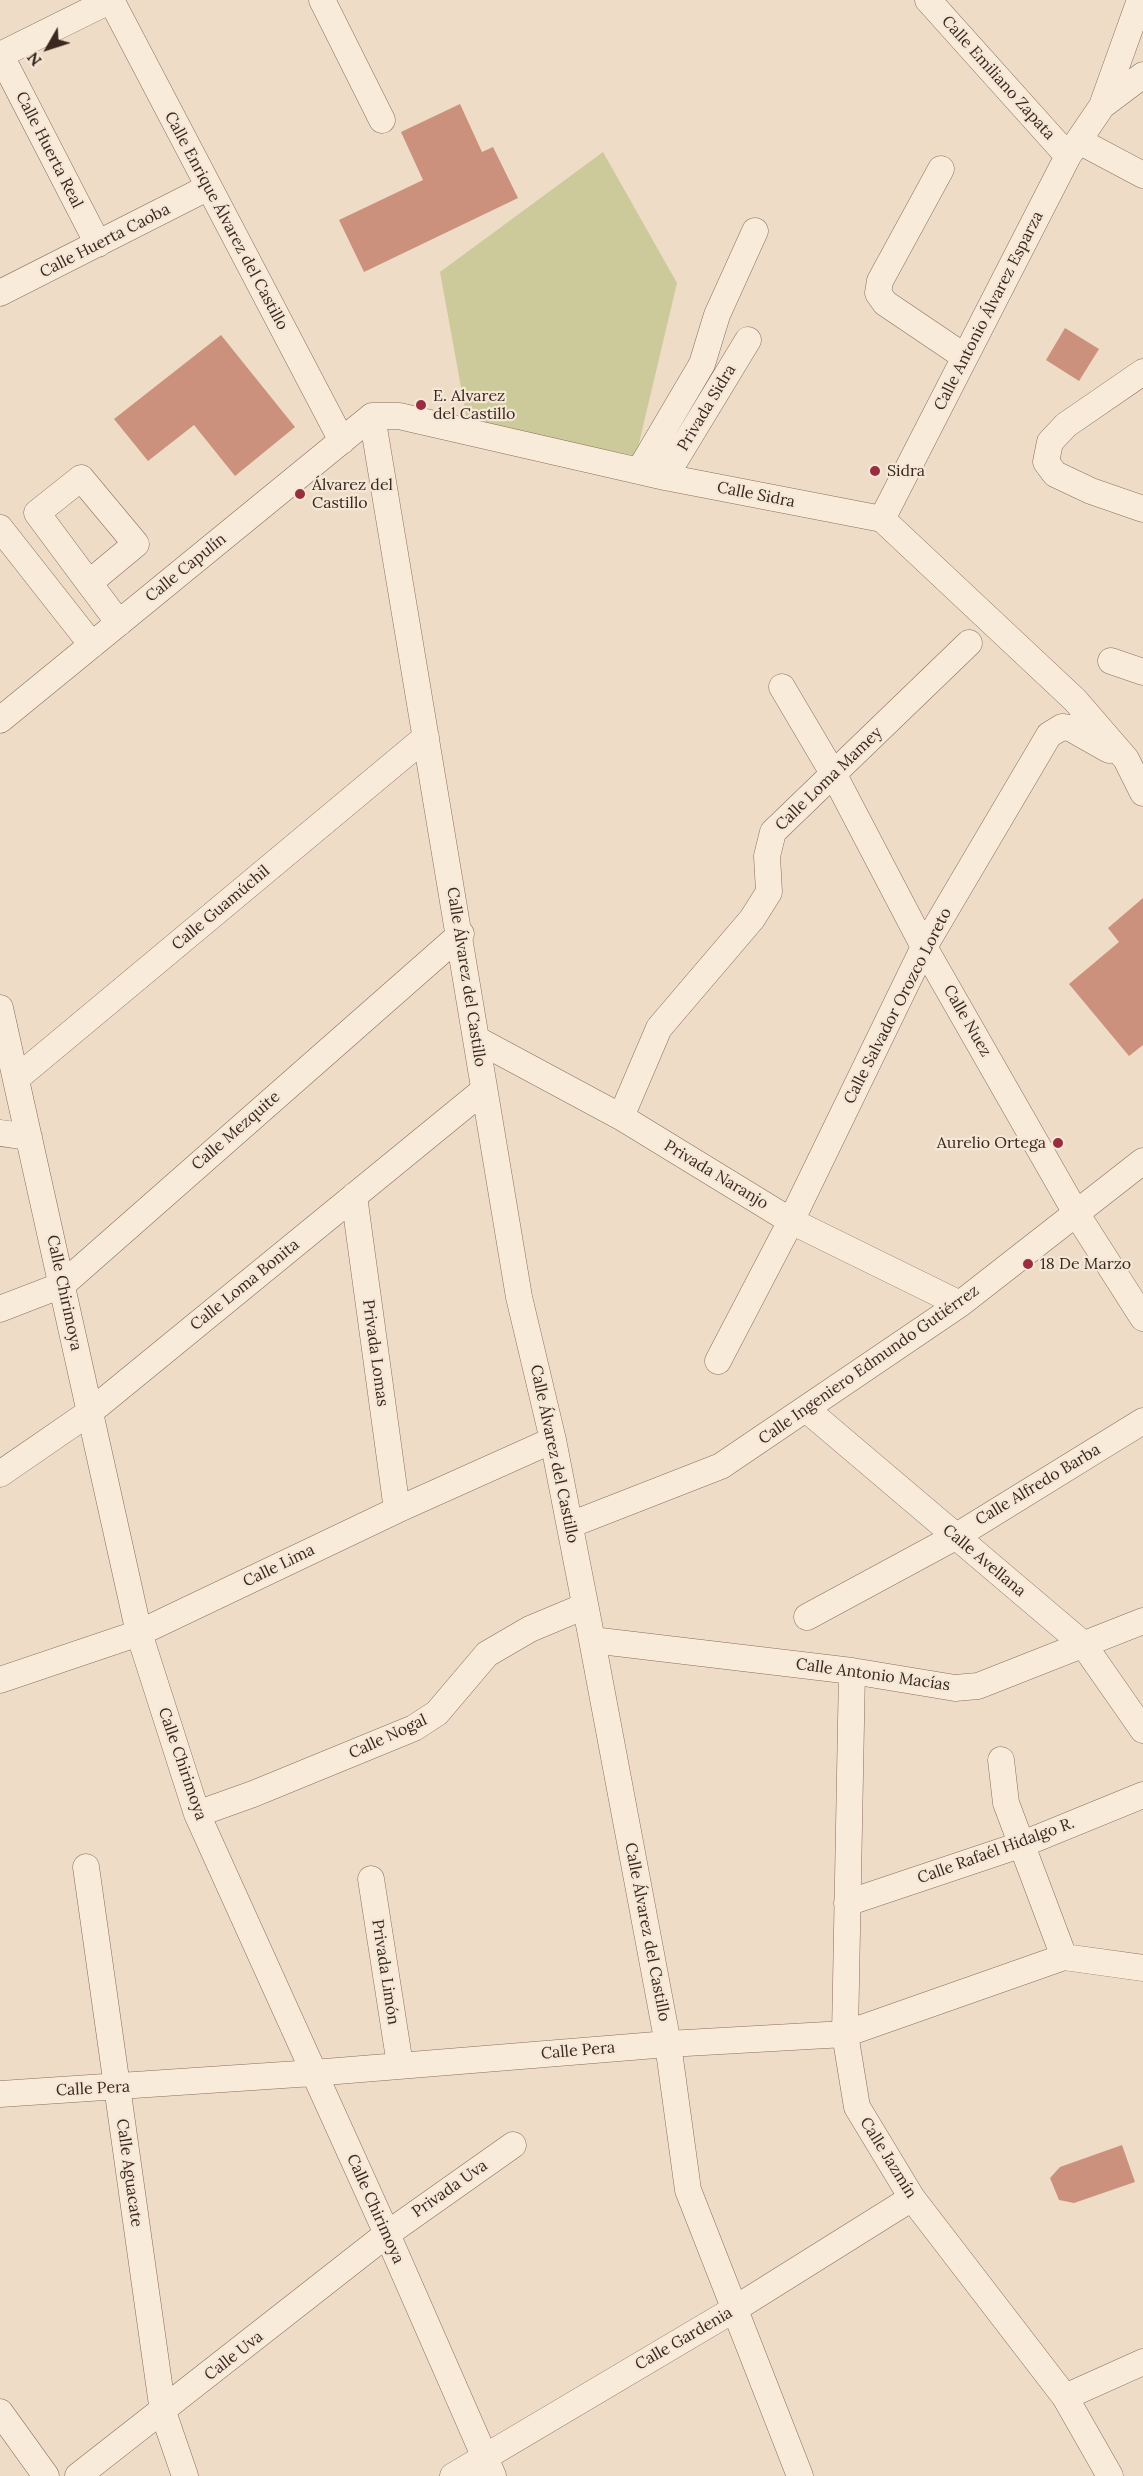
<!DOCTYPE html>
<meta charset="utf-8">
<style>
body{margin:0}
#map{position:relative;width:1143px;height:2476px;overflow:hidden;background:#eedcc7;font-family:Lora,serif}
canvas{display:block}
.north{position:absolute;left:18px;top:18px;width:60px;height:60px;-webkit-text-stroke:4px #f5e7d6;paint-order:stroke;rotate:231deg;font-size:16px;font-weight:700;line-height:24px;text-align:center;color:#3a2820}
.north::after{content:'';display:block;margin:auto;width:21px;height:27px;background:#3a2820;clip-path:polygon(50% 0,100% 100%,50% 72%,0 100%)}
</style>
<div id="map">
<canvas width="1143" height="2476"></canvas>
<div class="north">N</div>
</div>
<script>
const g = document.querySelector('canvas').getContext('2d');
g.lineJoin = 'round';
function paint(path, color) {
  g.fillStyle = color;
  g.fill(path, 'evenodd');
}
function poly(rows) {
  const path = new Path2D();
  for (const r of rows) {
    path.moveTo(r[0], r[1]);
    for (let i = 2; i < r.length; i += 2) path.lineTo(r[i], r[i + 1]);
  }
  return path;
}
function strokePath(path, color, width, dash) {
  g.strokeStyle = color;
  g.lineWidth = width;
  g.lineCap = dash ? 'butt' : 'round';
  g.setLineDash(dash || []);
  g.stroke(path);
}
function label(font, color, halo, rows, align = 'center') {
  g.font = font + ' Lora,serif';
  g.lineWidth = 4.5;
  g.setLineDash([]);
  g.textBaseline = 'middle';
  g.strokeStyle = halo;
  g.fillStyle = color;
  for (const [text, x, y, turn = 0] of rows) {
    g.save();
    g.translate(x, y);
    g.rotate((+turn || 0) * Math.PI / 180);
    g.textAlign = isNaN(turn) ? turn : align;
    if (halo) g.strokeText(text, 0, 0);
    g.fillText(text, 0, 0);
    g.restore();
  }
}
paint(poly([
 [603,152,677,283,636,456,467,420,440,272]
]), '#ccca9a');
paint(poly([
 [460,104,482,152,493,147,518,198,364,272,339,220,423,180,401,132],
 [1065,328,1099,349,1079,381,1046,360],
 [221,335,295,427,235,476,194,425,148,461,114,419],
 [1143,898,1143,1045,1129,1056,1069,984,1119,942,1108,928],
 [1122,2145,1135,2182,1074,2203,1059,2200,1050,2178,1060,2167]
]), '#cb917d');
const minor = poly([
 [111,0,342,441],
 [322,0,382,120],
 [928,0,1068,156],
 [0,54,98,244],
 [0,55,111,0],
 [1102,106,1143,75],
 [1079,141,1143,175],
 [941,169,880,281,878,293,885,303,965,357],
 [0,293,209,187],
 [1143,372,1066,425,1050,442,1046,462,1055,474,1091,491,1143,509],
 [372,416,519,1297,553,1440,592,1640,668,2044,688,2190,800,2476],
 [372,416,399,416,665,477,882,519,1075,700,1126,759,1143,793],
 [639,471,702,364,717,315,755,231],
 [665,477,748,340],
 [882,519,1068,156,1102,106,1140,0],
 [0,528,92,645],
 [89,583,136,544,81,478,37,513,89,583,119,623],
 [1111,661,1143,672],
 [782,687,834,775,924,947,1076,1213,1143,1318],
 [0,720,372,416],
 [0,1008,139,1633,197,1814,387,2234,493,2476],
 [476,1039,621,1117,791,1221,960,1304],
 [17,1078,426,737],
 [621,1117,659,1028,752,919,769,892,767,856,773,832,969,643],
 [0,1133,29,1137],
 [354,1196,397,1510],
 [0,1309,62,1285,461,934],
 [718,1361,791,1221,924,947,1049,735,1062,727,1070,728,1109,750],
 [806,1409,1083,1644,1143,1730],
 [0,1474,90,1412,484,1090],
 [570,1525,721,1466,960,1304,1143,1161],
 [807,1617,955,1537,1143,1421],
 [592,1640,852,1671,955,1688,978,1686,1143,1621],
 [852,1671,845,2034,857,2107,912,2198,1065,2397,1110,2476],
 [0,1680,139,1633,397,1510,553,1440],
 [1001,1760,1006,1803,1064,1957],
 [197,1814,253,1794,414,1728,437,1713,487,1654,530,1629,585,1606],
 [86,1867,163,2412,185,2476],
 [371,1879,400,2065],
 [847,1903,1023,1844,1143,1795],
 [0,2094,313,2073,668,2044,845,2034,1064,1957,1143,1968],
 [1065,2397,1143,2362],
 [0,2412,46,2476],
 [78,2476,387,2234,513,2145],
 [453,2476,733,2310,912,2198]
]);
strokePath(minor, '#896d5c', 27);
strokePath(minor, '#f9ebda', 26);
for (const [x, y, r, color] of [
 [421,405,6,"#982d3f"],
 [875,471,6,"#982d3f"],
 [300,494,6,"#982d3f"],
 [1058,1143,6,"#982d3f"],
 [1028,1264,6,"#982d3f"]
]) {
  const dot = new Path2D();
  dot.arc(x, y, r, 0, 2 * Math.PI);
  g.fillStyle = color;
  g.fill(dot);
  strokePath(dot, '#f5e7d6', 2);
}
label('16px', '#3a2820', '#f5e7d6', [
 ["Calle Emiliano Zapata",998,78,48],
 ["Calle Huerta Real",49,150,63],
 ["Calle Enrique Álvarez del Castillo",226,221,62],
 ["Calle Huerta Caoba",105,241,-27],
 ["Calle Antonio Álvarez Esparza",989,311,-63],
 ["Privada Sidra",707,408,-59],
 ["Calle Sidra",756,495,11],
 ["Calle Capulín",186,568,-39],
 ["Calle Loma Mamey",829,779,-44],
 ["Calle Guamúchil",221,908,-40],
 ["Calle Álvarez del Castillo",466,977,81],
 ["Calle Salvador Orozco Loreto",898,1006,-63],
 ["Calle Nuez",967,1021,60],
 ["Calle Mezquite",236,1131,-41],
 ["Privada Naranjo",716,1175,31],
 ["Calle Loma Bonita",245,1285,-39],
 ["Calle Chirimoya",64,1293,78],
 ["Privada Lomas",375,1353,82],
 ["Calle Ingeniero Edmundo Gutiérrez",869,1365,-35],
 ["Calle Álvarez del Castillo",554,1454,78],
 ["Calle Alfredo Barba",1038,1485,-31],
 ["Calle Avellana",984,1561,40],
 ["Calle Lima",279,1566,-26],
 ["Calle Antonio Macías",873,1675,8],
 ["Calle Nogal",388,1737,-25],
 ["Calle Chirimoya",182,1764,71],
 ["Calle Rafaél Hidalgo R.",996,1851,-20],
 ["Calle Álvarez del Castillo",647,1932,79],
 ["Privada Limón",385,1972,81],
 ["Calle Pera",578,2051,-5],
 ["Calle Pera",93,2089,-3],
 ["Calle Jazmín",888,2158,58],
 ["Calle Aguacate",129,2173,82],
 ["Privada Uva",450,2189,-35],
 ["Calle Chirimoya",375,2209,66],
 ["Calle Gardenia",684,2339,-30],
 ["Calle Uva",234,2356,-38]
]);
label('16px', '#3a2820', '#f5e7d6', [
 ["E. Alvarez",433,396],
 ["del Castillo",433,414],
 ["Sidra",887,471],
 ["Álvarez del",312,485],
 ["Castillo",312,503],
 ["Aurelio Ortega",1046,1143,"right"],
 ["18 De Marzo",1040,1264]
], 'left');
</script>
